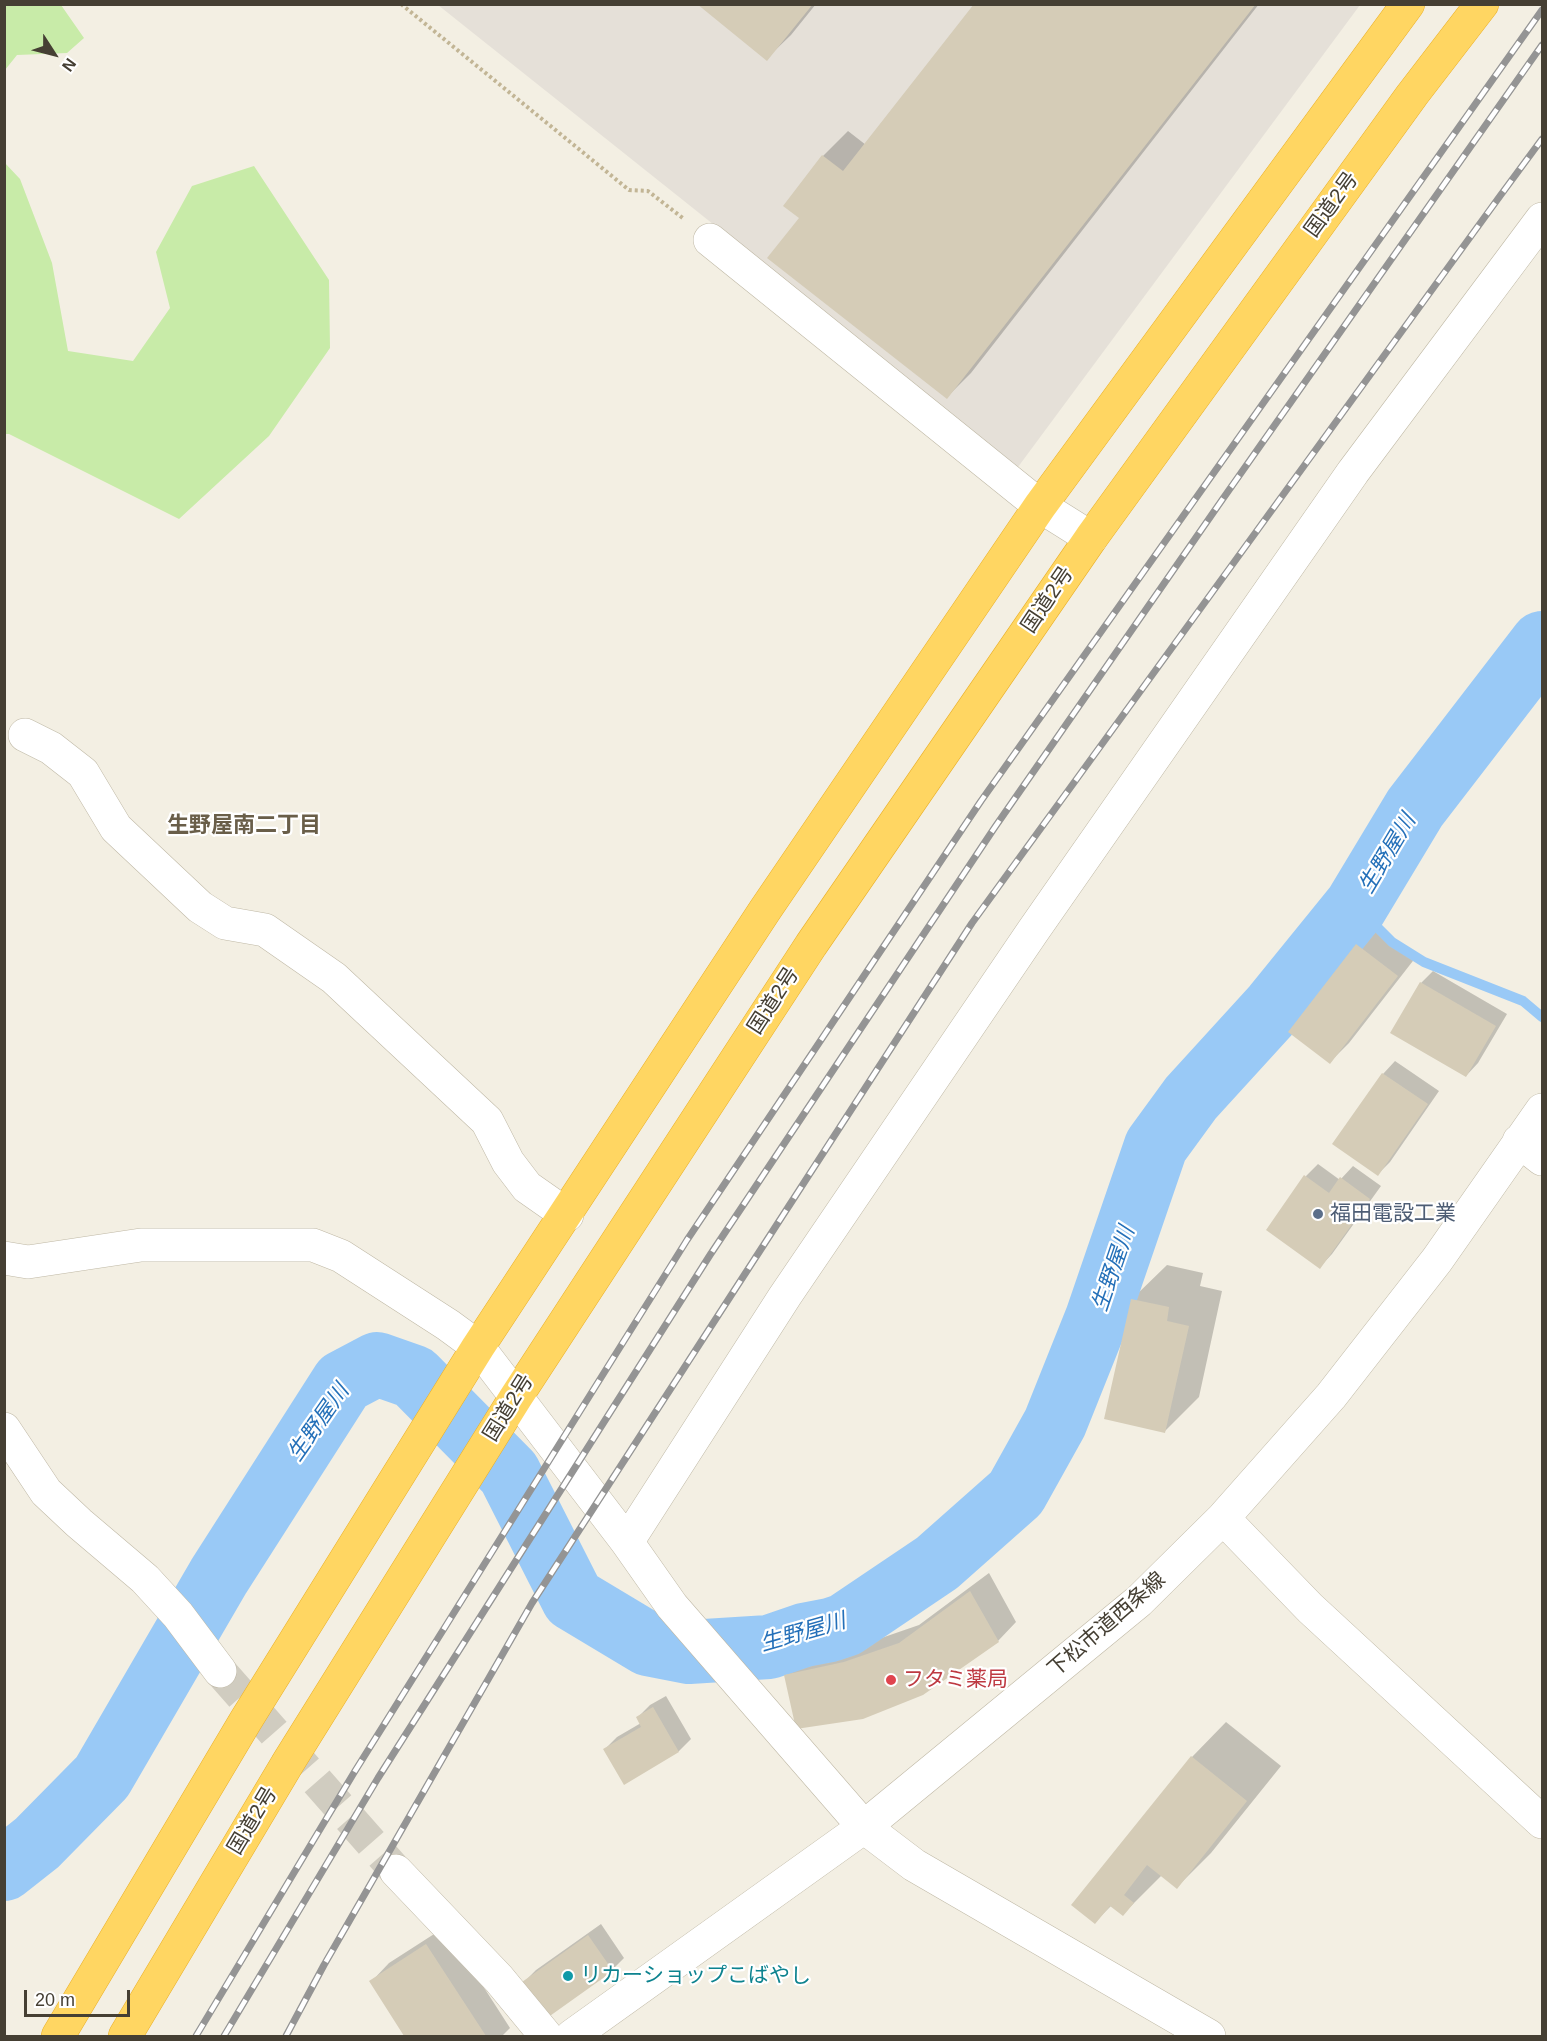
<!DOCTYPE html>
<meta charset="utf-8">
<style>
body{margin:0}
#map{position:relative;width:1547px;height:2041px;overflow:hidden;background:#f3efe3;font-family:Arial,sans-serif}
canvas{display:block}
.frame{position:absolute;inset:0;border:6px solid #453f33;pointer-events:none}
.north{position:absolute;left:24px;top:24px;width:60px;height:60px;-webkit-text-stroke:4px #fff;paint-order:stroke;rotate:126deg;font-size:16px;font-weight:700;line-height:24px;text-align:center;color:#453f33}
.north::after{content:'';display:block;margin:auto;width:21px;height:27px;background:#453f33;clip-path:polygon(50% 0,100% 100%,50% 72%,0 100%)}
.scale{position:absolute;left:24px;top:1990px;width:106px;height:27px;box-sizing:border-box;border:3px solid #453f33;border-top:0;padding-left:8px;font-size:18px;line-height:21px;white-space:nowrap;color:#453f33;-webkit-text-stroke:4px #fff;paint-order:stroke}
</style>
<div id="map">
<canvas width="1547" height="2041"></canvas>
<div class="frame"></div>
<div class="north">N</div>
<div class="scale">20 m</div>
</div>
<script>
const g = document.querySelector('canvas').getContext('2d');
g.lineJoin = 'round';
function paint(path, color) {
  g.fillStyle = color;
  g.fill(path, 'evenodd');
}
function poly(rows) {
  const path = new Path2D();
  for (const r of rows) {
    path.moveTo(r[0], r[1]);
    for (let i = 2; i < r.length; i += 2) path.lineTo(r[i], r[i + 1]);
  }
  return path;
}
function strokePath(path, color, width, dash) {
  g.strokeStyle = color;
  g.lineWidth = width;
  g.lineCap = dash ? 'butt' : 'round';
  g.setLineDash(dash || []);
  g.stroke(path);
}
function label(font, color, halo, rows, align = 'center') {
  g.font = font + ' Arial,"Noto Sans JP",sans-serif';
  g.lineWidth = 4.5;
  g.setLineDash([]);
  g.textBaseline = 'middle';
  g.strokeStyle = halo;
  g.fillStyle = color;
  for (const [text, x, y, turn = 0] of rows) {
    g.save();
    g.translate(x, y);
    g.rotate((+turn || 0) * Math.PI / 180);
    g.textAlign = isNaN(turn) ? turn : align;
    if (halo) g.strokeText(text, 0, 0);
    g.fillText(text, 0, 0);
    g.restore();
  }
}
paint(poly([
 [438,5,1360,5,1018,467]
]), '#e5e0d8');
paint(poly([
 [5,4,61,5,84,38,67,53,17,55,5,70],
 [4,162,20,179,52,263,68,351,133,361,170,308,156,252,192,186,254,166,329,280,330,348,269,436,179,519,9,434,5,434]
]), '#c8eba8');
paint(poly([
 [700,4,816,4,791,35,766,59],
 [975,4,1259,4,971,373,947,397,801,218,785,206,823,156,848,131,866,145],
 [1376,926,1416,957,1349,1043,1330,1062,1290,1031,1357,945],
 [1433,971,1507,1014,1478,1063,1466,1076,1421,983],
 [1395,1061,1439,1091,1390,1162,1378,1174,1334,1144,1383,1074],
 [1318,1164,1340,1180,1353,1166,1381,1186,1332,1254,1320,1267,1306,1176],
 [1167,1265,1203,1273,1200,1286,1222,1291,1199,1397,1165,1431,1132,1299],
 [989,1573,1016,1622,998,1641,786,1675,804,1657,864,1644,919,1625],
 [666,1696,691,1739,679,1751,624,1783,605,1749,617,1737,641,1723,638,1717,650,1705],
 [1226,1722,1281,1766,1211,1853,1177,1887,1162,1875,1123,1914,1112,1905,1095,1922,1073,1905,1192,1757],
 [601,1924,624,1958,612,1970,547,2016,524,1982,536,1970],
 [445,1927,510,2028,502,2036,406,2036,371,1982,389,1963]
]), '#0003');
strokePath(poly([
 [1356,906,1392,942,1424,962,1523,1001,1542,1017]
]), '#99c9f6', 10);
strokePath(poly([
 [4,1869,37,1843,102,1777,219,1576,343,1382,377,1364,414,1377,509,1473,573,1599,648,1644,689,1652,769,1647,804,1635,830,1630,845,1625,937,1563,1016,1493,1055,1423,1097,1318,1156,1146,1191,1098,1274,1007,1356,906,1415,808,1542,643]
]), '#99c9f6', 64);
paint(poly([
 [697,4,813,4,767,61],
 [974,4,1256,4,947,399,767,258,799,218,783,206,822,155,843,171],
 [1356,944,1398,976,1330,1064,1288,1032],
 [1420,982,1496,1026,1466,1077,1390,1033],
 [1382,1073,1428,1104,1378,1176,1332,1144],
 [1304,1175,1329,1193,1340,1177,1370,1199,1320,1269,1266,1230],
 [1131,1299,1169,1307,1167,1321,1189,1326,1165,1433,1104,1419],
 [970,1591,999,1642,923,1695,863,1719,796,1729,784,1675,844,1662,899,1643],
 [653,1707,679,1752,624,1785,603,1749,641,1727,636,1717],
 [1191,1756,1247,1801,1177,1889,1147,1865,1124,1895,1134,1903,1123,1916,1110,1906,1095,1924,1071,1905],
 [588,1935,613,1971,547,2018,522,1982],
 [426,1944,486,2036,404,2036,369,1981]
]), '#d5ccb7');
strokePath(poly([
 [220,1671,396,1871]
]), '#d0ccc0', 33, [33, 16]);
const minor = poly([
 [710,240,1040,506,1091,538],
 [25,735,51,748,83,773,116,828,200,907,225,923,265,930,334,978,487,1121,508,1162,527,1187,567,1215],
 [1519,1141,1542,1159],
 [4,1258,28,1262,141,1245,313,1245,341,1256,448,1325,478,1347,627,1542,672,1606,864,1827,914,1865,1209,2036],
 [4,1429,46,1492,79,1523,145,1579,178,1615,220,1671],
 [1223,1518,1310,1608,1542,1822],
 [627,1542,785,1296,1033,931,1353,472,1542,219],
 [396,1871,499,1979,546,2036],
 [572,2036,864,1827,1139,1601,1223,1518,1331,1396,1437,1260,1542,1110]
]);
const highway = poly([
 [58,2036,246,1720,478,1347,765,910,1040,506,1408,4],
 [125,2036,289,1761,516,1397,811,945,1091,538,1412,95,1482,4]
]);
strokePath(minor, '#bfb8a5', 34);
strokePath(highway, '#eaaf26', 34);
strokePath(poly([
 [401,4,629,190,648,191,684,219]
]), '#c2b595', 4, [3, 3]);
strokePath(minor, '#fff', 33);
strokePath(highway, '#ffd662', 33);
const rail = poly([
 [196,2036,355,1771,687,1240,981,801,1542,10],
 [224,2036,378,1778,710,1255,995,827,1222,500,1542,45],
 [286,2036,324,1965,532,1603,972,923,1500,196,1542,139]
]);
strokePath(rail, '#949494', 7);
strokePath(rail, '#fff', 4.5, [14]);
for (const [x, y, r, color] of [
 [1318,1214,6,"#5c6f8a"],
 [891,1680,6,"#e0444e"],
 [568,1976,6,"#0f9aa8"]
]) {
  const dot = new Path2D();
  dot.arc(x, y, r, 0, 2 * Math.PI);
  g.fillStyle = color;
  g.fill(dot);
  strokePath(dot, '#fff', 2);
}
label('21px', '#453f33', '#fff', [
 ["国道2号",1332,205,-54],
 ["国道2号",1048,600,-56],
 ["国道2号",774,1001,-57],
 ["国道2号",509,1408,-58],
 ["下松市道西条線",1107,1625,-41],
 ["国道2号",253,1821,-59]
]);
label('21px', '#4e5e75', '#fff', [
 ["福田電設工業",1330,1214]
], 'left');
label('21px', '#be3a42', '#fff', [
 ["フタミ薬局",903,1680]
], 'left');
label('21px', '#0d838f', '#fff', [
 ["リカーショップこばやし",580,1976]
], 'left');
label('bold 22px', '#695e49', '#fff', [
 ["生野屋南二丁目",244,826]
]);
label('italic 22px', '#2470b9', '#fff', [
 ["生野屋川",1388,854,-59],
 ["生野屋川",1114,1269,-71],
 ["生野屋川",319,1423,-55],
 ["生野屋川",803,1633,-16]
]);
</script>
